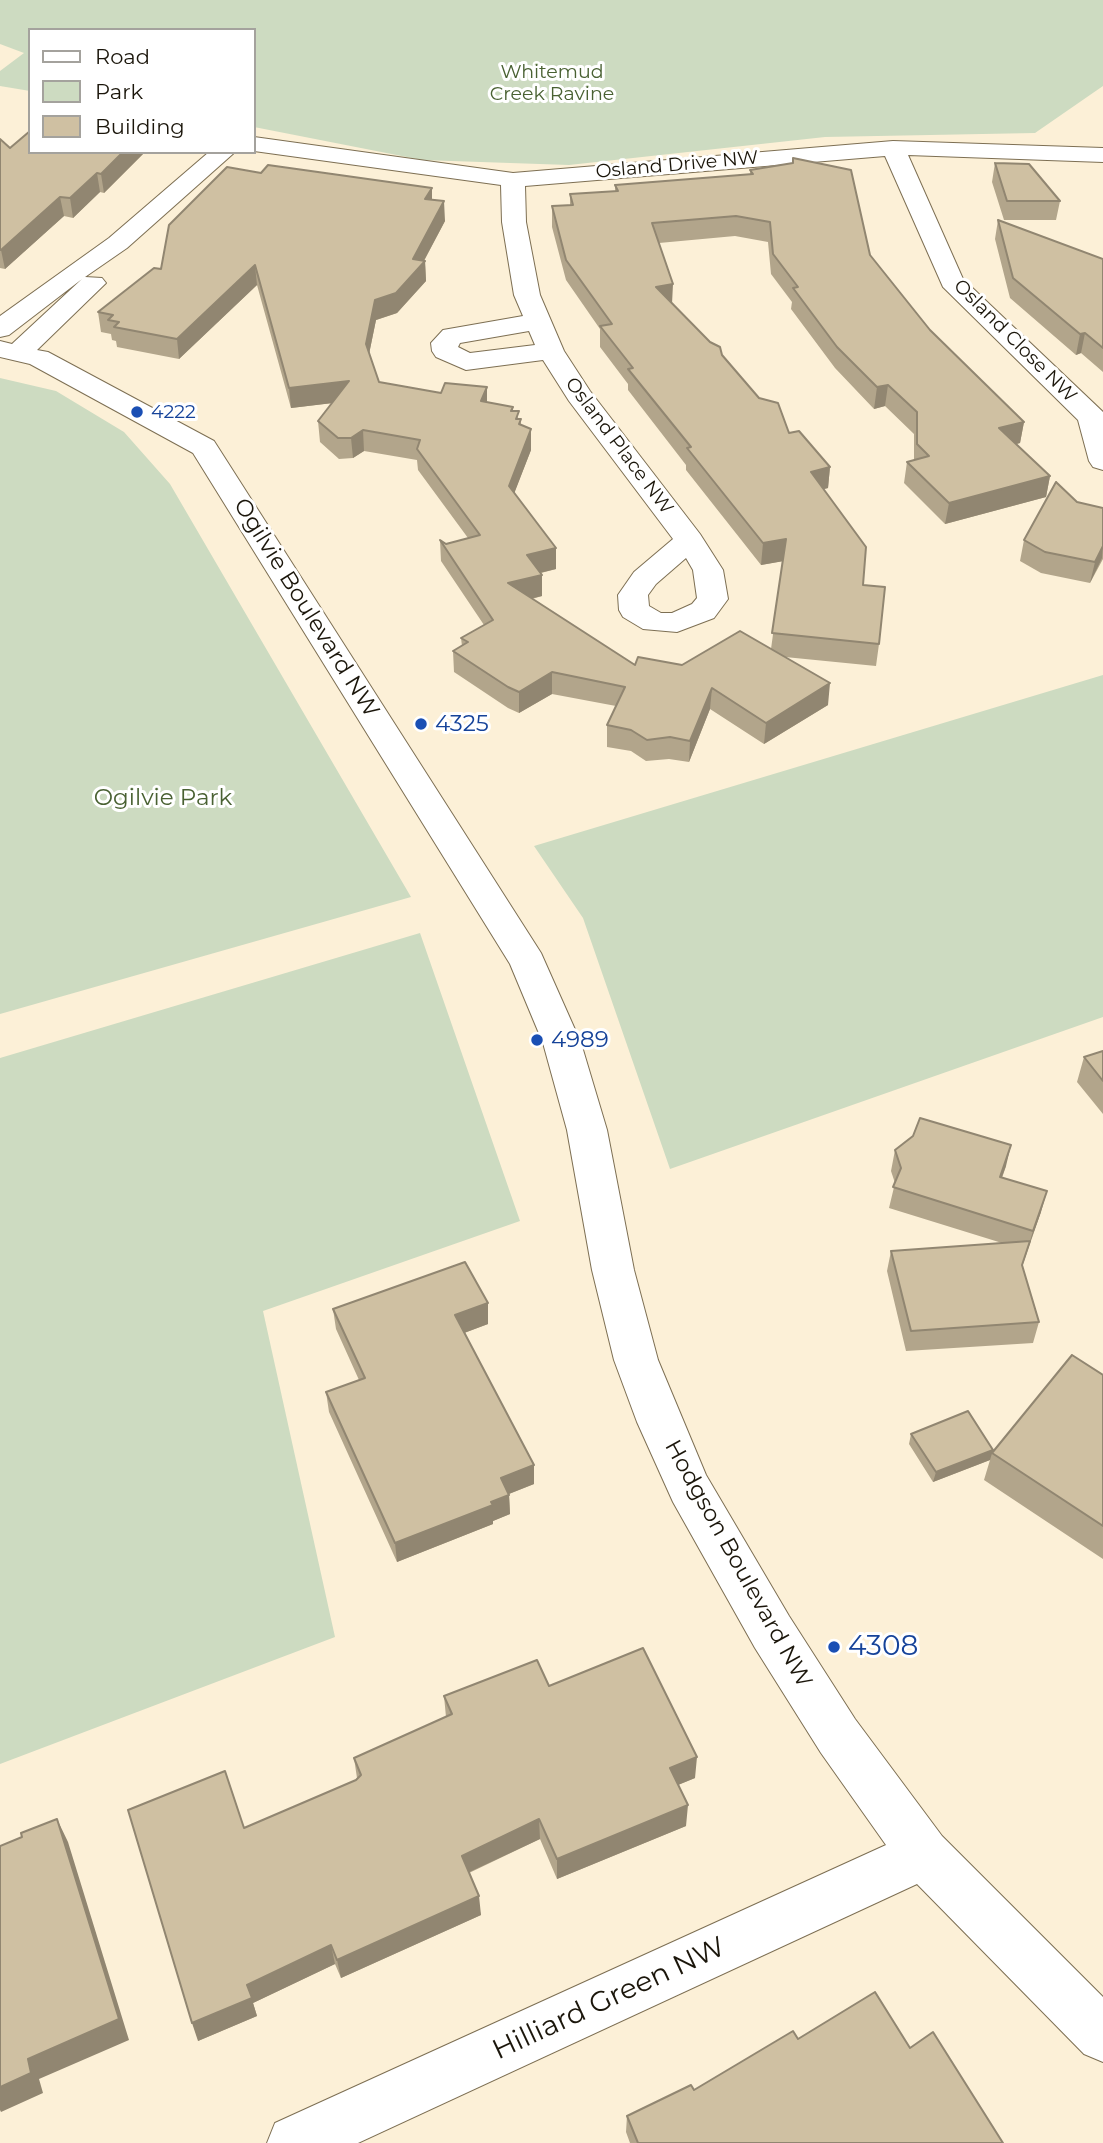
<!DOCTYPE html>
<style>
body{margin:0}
#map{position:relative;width:1103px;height:2143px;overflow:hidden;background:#fcf0d7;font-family:Montserrat,sans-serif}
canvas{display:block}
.legend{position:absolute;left:28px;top:28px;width:228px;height:126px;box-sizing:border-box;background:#fff;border:2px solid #a4a29d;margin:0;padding:9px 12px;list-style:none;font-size:21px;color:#1b160b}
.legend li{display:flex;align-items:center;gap:14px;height:35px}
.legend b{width:35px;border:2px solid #a4a29d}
</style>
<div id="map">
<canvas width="1103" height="2143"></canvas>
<ul class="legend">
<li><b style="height:9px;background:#fff"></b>Road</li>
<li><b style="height:19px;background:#cddbc1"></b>Park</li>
<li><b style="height:19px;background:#cfc0a2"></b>Building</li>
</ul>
</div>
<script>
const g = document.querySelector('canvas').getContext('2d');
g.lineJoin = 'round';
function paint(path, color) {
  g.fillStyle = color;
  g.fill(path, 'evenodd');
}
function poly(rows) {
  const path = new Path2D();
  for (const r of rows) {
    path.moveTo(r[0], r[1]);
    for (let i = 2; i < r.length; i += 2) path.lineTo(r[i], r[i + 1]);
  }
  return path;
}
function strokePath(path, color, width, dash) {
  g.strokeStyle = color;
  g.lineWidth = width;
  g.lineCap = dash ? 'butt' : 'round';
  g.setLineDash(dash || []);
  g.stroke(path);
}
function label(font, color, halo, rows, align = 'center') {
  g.font = font + ' Montserrat,sans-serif';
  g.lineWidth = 6;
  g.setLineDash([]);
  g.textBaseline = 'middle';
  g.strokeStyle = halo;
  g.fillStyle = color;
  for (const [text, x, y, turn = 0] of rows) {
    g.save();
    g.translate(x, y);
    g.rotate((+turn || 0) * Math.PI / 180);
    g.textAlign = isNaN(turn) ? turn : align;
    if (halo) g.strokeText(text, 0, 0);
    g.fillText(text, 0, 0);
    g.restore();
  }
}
paint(poly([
 [0,0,1103,0,1103,86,1035,133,825,137,569,165,422,160,254,127,254,30,30,30,30,91,0,86,0,71,24,53,0,44],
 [0,378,56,391,124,432,170,484,411,897,0,1014],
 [1103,675,1103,1017,670,1169,583,918,534,846],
 [420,933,520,1221,263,1311,335,1637,0,1764,0,1058]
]), '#cddbc1');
const minor = poly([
 [254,137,513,173,893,141,1103,148,1103,162,908,155,963,279,1103,412,1103,470,1093,467,1089,461,1078,420,943,287,885,156,525,186,526,222,540,295,564,351,590,391,700,534,723,570,728,599,714,618,677,632,643,629,623,617,619,610,618,595,634,572,673,539,569,401,543,360,466,370,436,357,432,351,431,343,443,330,523,316,514,295,502,222,501,185,254,151,254,137],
 [529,331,535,345,470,353,458,347,460,343,529,331],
 [686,558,693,570,697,598,692,604,672,613,661,613,649,606,648,595,656,584,686,558],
 [209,152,235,152,127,248,85,277,102,278,106,283,37,350,48,352,214,441,541,953,581,1043,607,1130,634,1270,658,1360,706,1475,789,1616,855,1719,942,1836,1103,1997,1103,2062,1084,2054,917,1884,358,2143,267,2143,275,2123,886,1845,821,1753,755,1648,673,1502,637,1422,614,1360,592,1270,567,1130,543,1043,510,964,193,453,30,364,0,357,0,341,12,344,82,279,9,335,0,337,0,316,109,238,209,152]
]);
strokePath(minor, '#7d6f53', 2);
paint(minor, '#fff');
paint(poly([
 [0,139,10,148,145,152,104,193,100,192,73,218,64,216,5,269,0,268],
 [793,158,930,330,1024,422,1020,443,1016,444,1050,476,1046,497,945,524,904,483,907,462,914,460,914,434,885,406,874,409,835,368,791,309,792,302,771,274,768,242,735,236,659,243,672,303,722,355,789,433,830,467,828,488,824,489,863,585,879,644,876,666,785,657,828,705,764,744,710,709,689,762,669,759,646,761,631,751,607,747,607,725,616,706,552,694,519,713,508,708,454,672,453,651,462,646,461,638,484,625,441,561,440,540,446,544,468,538,418,470,417,460,364,451,353,458,339,459,320,442,318,421,332,403,291,408,257,285,179,359,117,347,116,341,112,340,111,334,101,332,98,312,161,269,432,200,445,221,424,261,425,261,426,281,397,313,376,320,369,354,379,382,513,407,513,411,519,419,521,419,521,425,531,450,514,493,556,569,541,573,542,596,532,599,635,665,682,665,771,649,783,561,761,565,686,470,686,465,628,390,628,384,600,347,600,329,566,280,552,227,552,206,570,205,570,194,615,191,615,185,750,174,750,170,792,163],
 [995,163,1060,201,1056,220,1004,220,992,182],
 [998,220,1103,259,1103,372,1081,353,1076,355,1010,298,995,239],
 [1103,508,1103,559,1090,583,1041,573,1020,561,1024,540],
 [1103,1051,1103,1114,1077,1082,1084,1057],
 [895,1150,1006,1166,1002,1178,1041,1212,1022,1267,1039,1322,1033,1343,906,1351,887,1271,891,1251,1002,1243,889,1208,895,1183,891,1171],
 [488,1303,488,1324,464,1333,534,1484,509,1494,510,1514,493,1521,493,1524,397,1562,329,1412,326,1392,359,1380,336,1329,333,1309],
 [1103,1375,1103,1559,984,1480,990,1460,933,1482,909,1444,911,1434,993,1450,992,1453],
 [549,1686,695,1778,678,1785,686,1826,557,1879,540,1839,469,1873,481,1915,341,1978,335,1964,253,2003,257,2016,198,2041,244,1828,356,1780,357,1778,354,1758,446,1717,444,1696],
 [798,2039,910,2048,1003,2143,630,2143,626,2132,627,2116,694,2090]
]), '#b2a58b');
paint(poly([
 [123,152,145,152,104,193,101,174],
 [97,173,100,192,73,218,70,198],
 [432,188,432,207,425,199],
 [60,197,64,216,5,269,1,250],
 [444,201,445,221,421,266,425,261,426,281,397,313,376,320,367,364,366,344,375,300,413,259],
 [255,265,257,285,179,359,177,339],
 [673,284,672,304,656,287],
 [1085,333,1081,353,1076,355,1080,334],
 [349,381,350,401,291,408,289,388],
 [888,385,885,406,874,409,877,387],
 [487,387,487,408,481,401],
 [1024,422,1020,443,995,450,999,428],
 [531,429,531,450,509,507,509,486],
 [363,430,364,451,353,458,351,438],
 [830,467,828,488,808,493,811,472],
 [1050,476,1046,497,945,524,949,503],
 [786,539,784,561,761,565,763,543],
 [1103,546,1102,558,1090,583,1095,562],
 [556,548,556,569,527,576,527,555],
 [542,575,542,596,508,604,508,583],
 [552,672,552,694,519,713,519,692],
 [830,683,828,705,764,744,766,723],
 [712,688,710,709,689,762,690,741],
 [1011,1145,1006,1166,994,1198,1000,1177],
 [1047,1191,1041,1212,1027,1251,1033,1231],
 [488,1303,488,1324,456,1336,455,1315],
 [993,1450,990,1460,933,1482,936,1472],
 [534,1465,534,1484,501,1497,501,1478],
 [509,1495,510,1514,493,1521,493,1524,397,1562,395,1543],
 [697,1757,695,1778,668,1789,670,1768],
 [688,1805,686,1826,557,1879,557,1859],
 [57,1819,68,1842,129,2040,39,2079,43,2093,1,2112,0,2110,0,2087,28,2059],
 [539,1819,540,1839,463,1875,462,1856],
 [479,1896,481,1915,341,1978,337,1960],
 [331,1945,335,1964,253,2003,257,2016,198,2041,192,2023,247,1985]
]), '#918671');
const building = poly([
 [30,131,30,152,123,152,101,174,97,173,70,198,60,197,1,250,0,250,0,139,10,148,30,131],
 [793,158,851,170,870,255,930,330,1024,422,999,428,1050,476,949,503,907,462,929,456,917,444,917,412,888,385,877,387,837,347,793,288,798,287,773,254,770,222,736,216,652,223,673,284,656,287,710,342,720,347,722,355,759,398,778,403,789,433,799,431,830,467,811,472,866,547,863,585,885,587,879,644,772,633,786,539,763,543,687,448,691,447,628,369,633,368,600,326,612,324,566,260,552,206,573,205,570,194,618,191,615,185,753,174,750,170,793,163,793,158],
 [995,163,1029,164,1060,201,1007,201,995,163],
 [268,165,432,188,425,199,444,201,413,259,425,261,396,293,375,300,366,344,379,382,441,393,445,383,487,387,481,401,513,407,511,411,519,411,516,419,521,419,519,424,531,429,509,486,556,548,527,555,542,575,508,583,635,665,638,657,682,665,740,631,830,683,766,723,712,688,690,741,670,737,647,740,631,730,607,725,625,687,552,672,519,692,508,687,453,651,468,642,461,638,493,620,440,540,446,544,480,535,417,449,420,440,363,430,351,438,338,438,318,421,349,381,289,388,255,265,177,339,114,327,119,322,108,320,113,315,98,312,154,268,161,269,169,225,227,167,261,173,268,165],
 [998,220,1103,259,1103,348,1085,333,1080,334,1013,278,998,220],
 [1056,482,1077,502,1103,508,1103,546,1095,562,1045,552,1024,540,1056,482],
 [1103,1051,1103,1081,1084,1057,1103,1051],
 [920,1118,1011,1145,1000,1177,1047,1191,1033,1231,893,1187,901,1168,895,1150,913,1136,920,1118],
 [1030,1241,1022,1265,1039,1322,911,1331,891,1251,1030,1241],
 [465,1262,488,1303,455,1315,534,1465,501,1478,509,1495,491,1502,493,1505,395,1543,326,1392,365,1378,333,1309,465,1262],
 [1072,1355,1103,1375,1103,1526,992,1453,1072,1355],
 [968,1411,993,1450,936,1472,911,1434,968,1411],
 [643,1648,697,1757,670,1768,688,1805,557,1859,539,1819,462,1856,479,1896,337,1960,331,1945,247,1985,252,1998,192,2023,128,1810,225,1771,244,1828,356,1780,361,1775,354,1758,452,1714,444,1696,537,1660,549,1686,643,1648],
 [57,1819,119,2019,28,2059,31,2073,0,2087,0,1846,22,1837,21,1833,57,1819],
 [875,1992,910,2048,933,2032,1003,2143,638,2143,627,2116,691,2085,694,2090,793,2031,798,2039,875,1992]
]);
paint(building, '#cfc0a2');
strokePath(building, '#918671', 2);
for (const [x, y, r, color] of [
 [137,412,7,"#1a4fb4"],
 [421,724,7,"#1a4fb4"],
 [537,1040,7,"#1a4fb4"],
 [834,1647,7,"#1a4fb4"]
]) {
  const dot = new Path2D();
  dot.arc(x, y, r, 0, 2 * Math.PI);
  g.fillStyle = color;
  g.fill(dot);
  strokePath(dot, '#fff', 2.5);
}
label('19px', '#496132', '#fff', [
 ["Whitemud",552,72],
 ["Creek Ravine",552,94]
]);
label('19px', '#1b160b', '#fff', [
 ["Osland Drive NW",677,165,-5],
 ["Osland Close NW",1015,341,45],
 ["Osland Place NW",619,446,53]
]);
label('19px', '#164399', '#fff', [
 ["4222",151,412]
], 'left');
label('23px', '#1b160b', '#fff', [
 ["Ogilvie Boulevard NW",306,608,58],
 ["Hodgson Boulevard NW",738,1564,61]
]);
label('23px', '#164399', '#fff', [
 ["4325",435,724],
 ["4989",551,1040]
], 'left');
label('23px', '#496132', '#fff', [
 ["Ogilvie Park",163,798]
]);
label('28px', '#164399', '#fff', [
 ["4308",848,1647]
], 'left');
label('28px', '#1b160b', '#fff', [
 ["Hilliard Green NW",609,1999,-25]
]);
</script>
